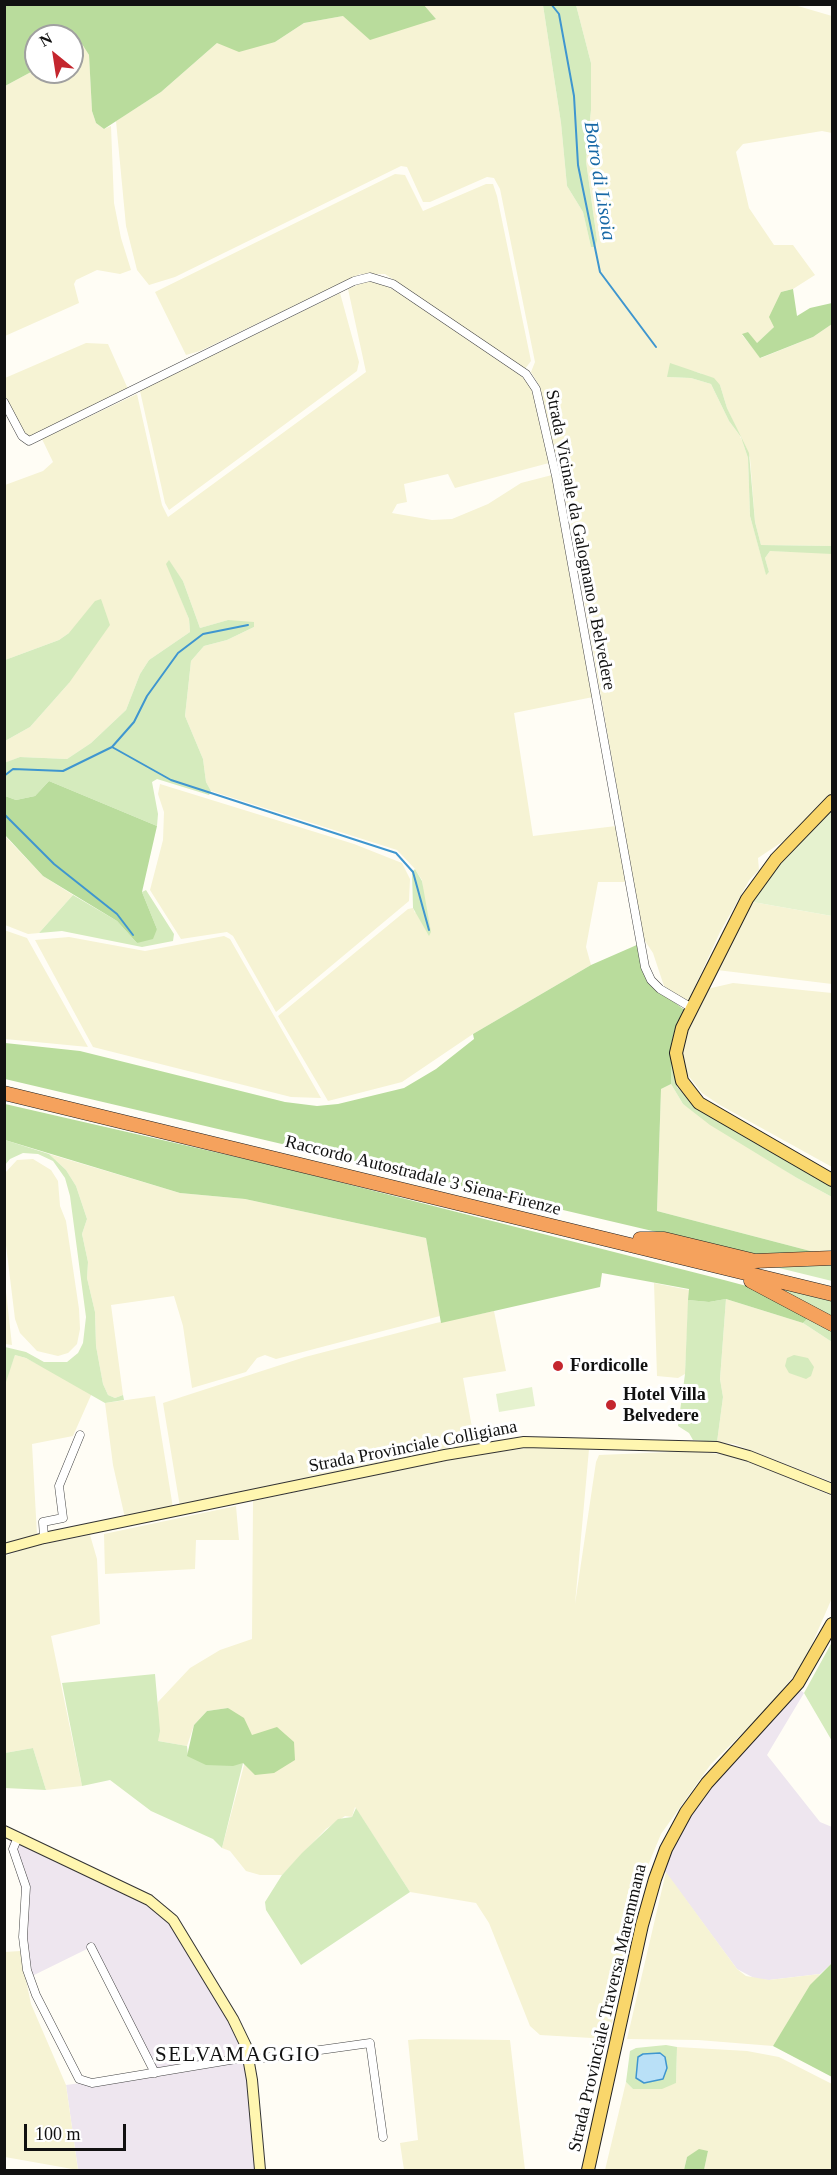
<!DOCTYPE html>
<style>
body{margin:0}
#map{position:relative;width:837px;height:2175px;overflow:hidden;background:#fffdf5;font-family:Georgia,serif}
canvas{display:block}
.frame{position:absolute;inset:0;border:6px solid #111;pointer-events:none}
.north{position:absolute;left:24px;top:24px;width:60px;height:60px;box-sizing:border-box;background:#fff;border:2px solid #a0a0a0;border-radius:50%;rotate:330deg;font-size:16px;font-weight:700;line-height:24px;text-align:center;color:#111}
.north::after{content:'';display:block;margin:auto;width:21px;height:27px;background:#c4262e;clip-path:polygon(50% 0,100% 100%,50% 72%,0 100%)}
.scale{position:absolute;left:24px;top:2124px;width:102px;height:27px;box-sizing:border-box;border:3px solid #111;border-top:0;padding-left:8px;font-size:18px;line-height:21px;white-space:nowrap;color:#111;-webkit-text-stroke:4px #fff;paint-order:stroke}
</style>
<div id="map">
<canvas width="837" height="2175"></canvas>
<div class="frame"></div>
<div class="north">N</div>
<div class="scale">100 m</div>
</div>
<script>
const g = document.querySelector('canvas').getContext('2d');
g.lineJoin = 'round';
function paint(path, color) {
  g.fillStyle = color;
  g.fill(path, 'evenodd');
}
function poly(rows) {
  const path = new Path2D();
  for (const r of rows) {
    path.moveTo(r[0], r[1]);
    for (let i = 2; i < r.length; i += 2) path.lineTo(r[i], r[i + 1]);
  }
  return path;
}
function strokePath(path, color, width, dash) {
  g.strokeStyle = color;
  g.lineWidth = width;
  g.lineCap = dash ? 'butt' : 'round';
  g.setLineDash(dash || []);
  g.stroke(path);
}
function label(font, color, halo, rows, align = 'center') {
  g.font = font + ' Georgia,serif';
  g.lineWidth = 6;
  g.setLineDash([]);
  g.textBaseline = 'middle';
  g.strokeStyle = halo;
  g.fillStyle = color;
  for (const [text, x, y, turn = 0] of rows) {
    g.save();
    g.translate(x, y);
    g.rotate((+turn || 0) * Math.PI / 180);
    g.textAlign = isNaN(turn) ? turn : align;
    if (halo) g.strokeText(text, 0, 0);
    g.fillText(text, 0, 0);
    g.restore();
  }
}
paint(poly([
 [800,1690,804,1693,767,1755,820,1822,832,1827,832,1963,820,1974,769,1980,756,1979,737,1969,663,1869,694,1808,720,1773],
 [11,1834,158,1906,242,2036,260,2170,78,2170,66,2085,154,2073,91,1947,24,1980,19,1934,23,1895,9,1846]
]), '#eee6ef');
paint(poly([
 [791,4,832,16,832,133,822,131,743,144,736,152,749,208,774,245,793,245,815,275,793,289,781,292,774,327,756,344,748,332,742,335,761,358,813,337,832,324,832,546,761,545,755,522,750,458,733,421,727,408,720,385,700,373,675,367,667,377,691,378,711,384,729,421,741,437,748,458,750,516,766,574,769,572,765,558,770,551,832,552,832,793,785,840,758,858,759,870,750,879,720,932,688,1002,664,986,653,953,643,938,570,518,543,400,539,385,531,372,535,362,500,189,494,178,487,177,430,202,423,202,407,167,401,166,175,277,149,285,137,270,126,226,116,121,161,92,217,43,275,42,304,23,343,16,436,19,423,5,543,5,561,123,567,186,583,212,591,247,597,240,586,161,591,110,591,63,576,5],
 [82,44,89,55,92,111,96,123,104,129,111,126,114,203,121,238,131,270,120,274,97,270,76,280,74,284,79,303,5,336,5,86,31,72,28,56,36,54,36,72,72,72,72,47],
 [395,174,405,175,423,211,486,184,493,184,497,196,531,361,525,369,385,274,360,274,200,351,186,355,155,292],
 [364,282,378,282,396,291,529,381,535,398,549,463,455,488,448,474,404,484,407,502,397,504,392,513,432,520,452,519,488,504,521,483,552,475,593,697,514,713,533,836,616,826,628,882,598,882,586,947,591,965,473,1034,402,1082,328,1101,278,1016,408,909,413,908,415,913,424,900,422,880,415,869,397,850,211,791,206,782,203,759,185,716,191,661,204,646,227,640,254,627,228,620,200,628,183,581,169,561,167,564,189,619,190,632,149,660,140,674,126,710,91,743,67,759,20,757,5,763,5,741,30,727,69,683,69,633,59,640,5,660,5,485,43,471,53,462,42,439,137,394,162,505,168,517,366,372,348,289],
 [340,293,359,362,357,371,169,510,165,503,140,391],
 [86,343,108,344,128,389,41,432,30,436,24,434,5,397,5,378],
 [160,784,354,844,402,863,410,879,409,901,276,1012,233,936,227,932,181,939,150,890,163,840,164,812,158,794],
 [4,835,43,876,73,895,39,933,28,934,5,925],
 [753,902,832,916,832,984,717,970],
 [4,930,27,938,88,1047,5,1039],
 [224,936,230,939,321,1098,291,1097,93,1047,35,940,69,937,145,951],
 [733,983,832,993,832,1167,720,1105,702,1093,687,1074,682,1055,685,1036,707,989],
 [671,1084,683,1104,797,1178,832,1197,832,1250,818,1253,657,1211,661,1089],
 [49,1154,180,1193,245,1199,426,1238,440,1316,276,1359,265,1355,257,1358,246,1372,192,1388,183,1326,174,1296,111,1305,123,1395,115,1398,108,1395,103,1384,96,1346,95,1312,87,1278,88,1262,82,1234,87,1219,76,1186,66,1170],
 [33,1159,51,1170,58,1181,60,1206,66,1221,79,1309,80,1329,77,1344,68,1353,58,1356,37,1351,20,1333,15,1319,5,1237,5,1173,17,1160],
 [4,1283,5,1283,12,1345,5,1344],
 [654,1283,689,1290,685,1374,678,1378,657,1376],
 [726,1299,803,1323,832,1342,832,1482,734,1444,717,1442,723,1397,720,1379],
 [494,1311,506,1371,463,1378,475,1444,180,1507,163,1403,305,1357,436,1323],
 [15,1355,26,1358,92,1393,73,1436,32,1444,37,1535,5,1545,4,1385],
 [155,1396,173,1508,125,1518,113,1465,105,1403],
 [535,1447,589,1449,575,1604,596,1462,599,1455,694,1451,726,1455,760,1466,832,1496,832,1598,809,1651,796,1673,765,1711,711,1764,661,1834,638,1890,626,1934,624,1961,609,2039,540,2035,530,2026,489,1923,476,1903,410,1892,355,1807,352,1817,345,1816,326,1829,282,1875,260,1875,246,1871,230,1851,222,1848,252,1735,228,1708,207,1711,194,1725,187,1746,158,1741,158,1702,190,1668,220,1650,252,1639,253,1501,466,1456],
 [236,1506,239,1540,196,1540,195,1569,105,1574,104,1534],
 [90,1535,97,1559,100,1624,51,1636,82,1786,46,1790,33,1748,5,1753,5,1556,33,1546],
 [666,1872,737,1969,746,1976,769,1980,820,1974,773,2046,698,2040,627,2039],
 [20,1951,31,2004,66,2085,78,2170,5,2157,5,1952],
 [421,2039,510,2040,525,2170,404,2170,400,2143,418,2140,408,2040],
 [677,2047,747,2051,779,2057,832,2084,832,2170,704,2170,708,2151,687,2157,684,2170,605,2170,626,2082,633,2089,676,2083]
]), '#f6f3d4');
paint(poly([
 [543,5,576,5,591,63,591,110,586,161,597,240,595,247,591,247,583,212,567,186,561,123],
 [670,363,714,378,720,385,727,408,749,453,755,522,761,545,832,546,832,554,770,551,765,558,769,572,766,575,750,516,748,458,741,437,729,421,711,384,691,378,667,377],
 [169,560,183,581,200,628,228,620,254,622,254,627,227,640,204,646,191,661,185,716,203,759,206,782,211,791,209,795,157,779,152,782,158,814,157,826,49,781,35,796,16,800,5,796,4,763,20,757,67,759,91,743,126,710,140,674,149,660,190,632,189,619,166,564],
 [101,599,110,625,69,683,30,727,5,741,5,660,59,640,69,633,95,601],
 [415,869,422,881,431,932,429,936,413,908,412,872],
 [146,890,174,934,173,941,142,947,62,931,39,933,73,895,117,921,137,943,157,929,142,892],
 [671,1055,677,1087,692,1103,741,1135,832,1187,832,1197,797,1178,710,1125,683,1104,671,1084],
 [5,1140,49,1154,66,1170,76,1186,87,1219,82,1234,88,1262,87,1278,95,1312,96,1346,103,1384,108,1395,115,1398,123,1395,124,1400,105,1403,26,1358,15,1355,5,1385,5,1347,26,1352,44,1362,67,1362,78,1353,83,1343,86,1317,70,1196,65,1178,53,1161,38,1154,23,1153,10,1159,5,1165],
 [832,1262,832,1281,775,1267,775,1265],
 [771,1285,832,1300,832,1321],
 [726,1299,720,1379,723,1397,717,1442,693,1440,689,1433,678,1426,685,1374,688,1300,709,1302],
 [808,1318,832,1331,832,1342,803,1323],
 [794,1355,808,1358,814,1367,811,1376,806,1379,789,1373,785,1366,787,1358],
 [832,1642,832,1741,804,1693],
 [155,1674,160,1731,158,1741,187,1746,188,1756,243,1763,222,1848,213,1839,151,1811,110,1780,82,1786,62,1683],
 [33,1748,46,1790,5,1788,5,1753],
 [356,1808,410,1892,301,1965,266,1910,265,1902,282,1875,302,1853,338,1819,352,1817],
 [666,2045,677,2047,676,2083,662,2089,633,2089,626,2082,630,2051,636,2048]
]), '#d5ebbd');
paint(poly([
 [423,4,436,19,370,40,343,16,304,23,275,42,239,52,217,43,161,92,104,129,96,123,92,111,89,55,82,44,72,47,72,36,36,36,36,54,28,56,31,72,5,86,5,5],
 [793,289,797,316,810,308,832,303,832,324,813,337,760,358,742,334,748,332,757,343,774,327,769,317,781,292],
 [49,781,157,826,142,892,157,929,153,939,137,943,117,921,43,876,5,835,5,796,16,800,35,796],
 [639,944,654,987,686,1011,675,1029,671,1045,671,1084,661,1089,657,1211,818,1253,759,1256,5,1079,5,1043,80,1051,285,1102,317,1106,338,1104,404,1088,436,1069,474,1039,473,1034,591,965],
 [5,1104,280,1167,724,1280,754,1288,808,1318,803,1323,726,1299,709,1302,688,1300,689,1289,602,1273,600,1287,441,1323,426,1238,245,1199,180,1193,5,1140],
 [228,1708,244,1718,252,1735,277,1727,294,1742,295,1760,274,1773,255,1775,243,1763,233,1766,206,1765,187,1756,194,1725,207,1711],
 [832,1963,832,2077,773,2046,810,1985],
 [699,2149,708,2151,704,2170,684,2170,687,2157]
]), '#b9dc9c');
paint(poly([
 [832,808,832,916,753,902,771,874],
 [532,1387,535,1406,499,1412,496,1394]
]), '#e6f2cf');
const water = poly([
 [660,2053,665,2057,667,2068,663,2079,644,2083,636,2078,638,2057,643,2054,660,2053]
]);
paint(water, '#b9e0f7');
strokePath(water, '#3f96cf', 1.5);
strokePath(poly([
 [551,4,559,14,574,96,578,165,600,272,656,347],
 [112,747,171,780,396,853,413,872,429,930],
 [4,776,13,769,63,771,112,747,134,722,147,696,178,653,203,634,248,625],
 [4,814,54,864,117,914,133,935]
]), '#3f96cf', 2);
const street = poly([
 [4,402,22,436,29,441,354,281,370,277,393,284,526,374,536,389,556,476,645,967,651,980,660,989,692,1008],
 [44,1538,43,1522,63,1518,59,1486,80,1435],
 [18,1837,13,1849,26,1887,23,1937,27,1970,36,1995,79,2079,92,2083,248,2057],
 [91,1947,155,2073],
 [249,2060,370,2043,383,2137]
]);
const secondary = poly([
 [4,1549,44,1538,445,1455,524,1442,717,1447,749,1456,832,1489],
 [4,1831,149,1900,173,1920,233,2019,246,2046,252,2080,260,2170]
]);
const primary = poly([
 [832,801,776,859,747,899,682,1028,676,1053,682,1081,699,1103,832,1180],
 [588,2170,642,1925,655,1879,666,1849,686,1812,707,1783,798,1683,832,1624]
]);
const highway = poly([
 [4,1093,832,1294],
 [640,1239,664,1239,755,1261,832,1258],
 [751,1281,832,1324]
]);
strokePath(street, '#444', 9);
strokePath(secondary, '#333', 12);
strokePath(primary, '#222', 14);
strokePath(highway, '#222', 15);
strokePath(street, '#fff', 8);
strokePath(secondary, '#fff6b0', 10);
strokePath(primary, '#f9d66b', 12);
strokePath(highway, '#f5a25d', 14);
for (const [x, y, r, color] of [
 [558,1366,6,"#c4262e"],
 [611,1405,6,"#c4262e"]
]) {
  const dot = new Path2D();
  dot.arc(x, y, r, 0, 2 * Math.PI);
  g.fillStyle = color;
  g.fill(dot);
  strokePath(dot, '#fff', 2);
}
label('18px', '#111', '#fff', [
 ["Strada Vicinale da Galognano a Belvedere",580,540,79],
 ["Raccordo Autostradale 3 Siena-Firenze",423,1176,14],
 ["Strada Provinciale Colligiana",413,1447,-11],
 ["Strada Provinciale Traversa Maremmana",608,2008,-77]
]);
label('bold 18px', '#111', '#fff', [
 ["Fordicolle",570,1366],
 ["Hotel Villa",623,1395],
 ["Belvedere",623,1416]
], 'left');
label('italic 20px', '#1768a6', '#fff', [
 ["Botro di Lisoia",599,181,81]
]);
g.letterSpacing = '1.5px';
label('21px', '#111', '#fff', [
 ["SELVAMAGGIO",238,2055]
]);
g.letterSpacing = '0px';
</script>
